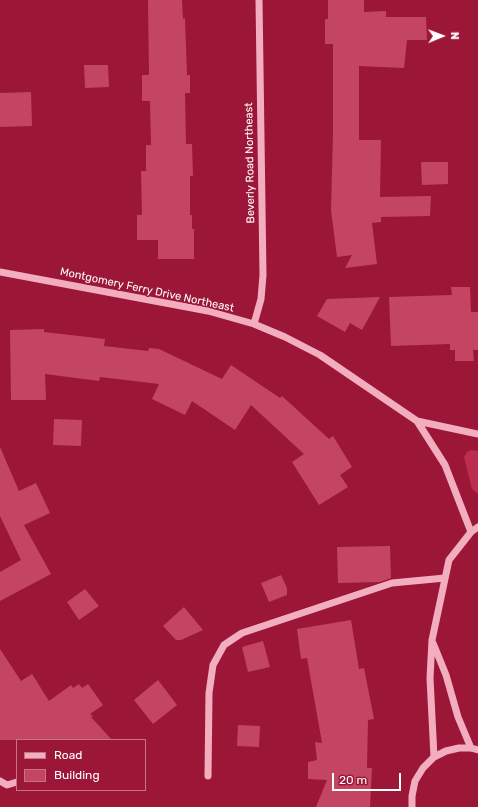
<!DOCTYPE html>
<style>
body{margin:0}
#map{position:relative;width:478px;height:807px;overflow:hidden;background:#9c1737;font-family:Rubik,sans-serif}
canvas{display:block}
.legend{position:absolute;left:16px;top:739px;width:130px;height:52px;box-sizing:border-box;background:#9c1737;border:1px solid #c47487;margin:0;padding:5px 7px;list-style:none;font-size:12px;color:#fff}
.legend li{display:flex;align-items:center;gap:8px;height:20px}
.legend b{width:20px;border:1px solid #c47487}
.north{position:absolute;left:422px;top:16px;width:40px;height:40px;-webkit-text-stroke:3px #9c1737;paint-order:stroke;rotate:89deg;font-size:11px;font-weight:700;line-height:16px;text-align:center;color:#fff}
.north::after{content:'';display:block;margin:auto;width:14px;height:18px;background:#fff;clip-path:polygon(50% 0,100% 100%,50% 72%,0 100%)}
.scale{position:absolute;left:332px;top:773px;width:69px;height:18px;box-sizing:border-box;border:2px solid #fff;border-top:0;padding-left:5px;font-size:12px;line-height:14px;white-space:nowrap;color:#fff;-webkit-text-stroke:3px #9c1737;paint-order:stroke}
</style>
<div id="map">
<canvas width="478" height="807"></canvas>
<ul class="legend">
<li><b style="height:5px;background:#f2aebf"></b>Road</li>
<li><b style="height:11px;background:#c44464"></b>Building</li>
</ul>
<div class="north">N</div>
<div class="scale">20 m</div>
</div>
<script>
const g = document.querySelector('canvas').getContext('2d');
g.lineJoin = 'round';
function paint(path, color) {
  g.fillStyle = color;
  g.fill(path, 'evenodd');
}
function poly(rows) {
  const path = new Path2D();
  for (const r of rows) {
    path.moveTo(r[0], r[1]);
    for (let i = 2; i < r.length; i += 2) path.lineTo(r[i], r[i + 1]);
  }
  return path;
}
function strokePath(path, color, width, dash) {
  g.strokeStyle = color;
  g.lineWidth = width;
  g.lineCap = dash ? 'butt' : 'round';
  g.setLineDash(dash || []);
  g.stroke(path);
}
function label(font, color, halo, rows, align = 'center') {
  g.font = font + ' Rubik,sans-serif';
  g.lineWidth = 3;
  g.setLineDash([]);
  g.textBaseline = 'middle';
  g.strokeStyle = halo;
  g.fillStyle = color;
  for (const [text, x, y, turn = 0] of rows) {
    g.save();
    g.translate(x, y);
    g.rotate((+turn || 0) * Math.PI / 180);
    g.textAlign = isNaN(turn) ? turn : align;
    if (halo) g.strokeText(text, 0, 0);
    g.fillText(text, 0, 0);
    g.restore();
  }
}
paint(poly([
 [471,450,478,451,478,494,472,489,464,457,467,452]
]), '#bc2e51');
paint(poly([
 [148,0,182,0,183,19,185,18,187,75,190,75,190,93,185,93,186,144,192,144,193,176,190,176,190,215,192,215,192,229,194,229,194,259,158,259,158,240,137,240,137,215,142,215,141,171,146,171,146,145,151,145,150,101,142,101,142,75,149,75],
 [328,0,364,0,364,12,386,11,386,17,426,17,427,40,407,40,404,68,359,66,359,140,381,140,380,197,431,196,430,216,381,217,381,222,372,223,377,264,345,268,352,255,337,257,331,210,333,133,333,44,325,44,325,19,328,19],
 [84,65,108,65,109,87,85,88],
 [31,92,32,126,0,127,0,93],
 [421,162,448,162,448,184,422,185],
 [451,287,470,287,471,312,478,312,478,350,473,350,474,361,455,361,455,350,450,350,450,344,391,346,389,297,452,295],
 [380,297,362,330,350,323,345,332,317,316,327,299],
 [44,329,44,332,105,339,104,346,148,351,149,348,159,349,222,379,231,365,280,398,282,396,329,439,333,436,352,467,340,475,348,487,319,505,292,462,304,454,251,405,235,430,192,401,185,415,152,399,159,384,100,377,99,381,45,374,46,400,11,400,10,330],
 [54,419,82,420,81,446,53,445],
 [0,447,19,491,36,483,50,513,24,525,51,574,0,601,0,572,21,560,0,516],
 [390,546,391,578,380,582,338,583,337,547],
 [281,575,287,588,287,595,269,602,261,583],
 [85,589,99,606,79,620,67,602],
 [184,607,203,630,181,640,176,640,163,626],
 [351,620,359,669,364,668,374,719,368,720,367,768,372,768,370,807,316,807,327,780,308,779,308,762,317,760,315,742,322,743,307,658,301,659,297,629],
 [263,641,270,667,248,672,242,647],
 [0,649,21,681,32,674,49,701,71,685,73,688,79,684,82,688,88,684,103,705,90,714,93,716,91,717,112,740,0,740],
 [158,680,177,705,153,724,134,700],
 [238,725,260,726,259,747,237,746]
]), '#c44464');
strokePath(poly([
 [0,272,208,311,254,324,285,337,320,355,417,421,478,434],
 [254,324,261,299,263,275,259,0],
 [417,421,445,465,471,532],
 [433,643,446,675,458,717,471,748],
 [434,757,430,678,432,640,449,560,471,532,478,527],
 [208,776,209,693,213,665,224,645,242,633,392,583,445,578],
 [0,781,7,785,17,782],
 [412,807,412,796,415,781,423,768,434,757,446,751,459,748,471,748,478,750]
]), '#f2aebf', 7);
label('11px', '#fff', '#9c1737', [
 ["Beverly Road Northeast",250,163,-91],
 ["Montgomery Ferry Drive Northeast",147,290,12]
]);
</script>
